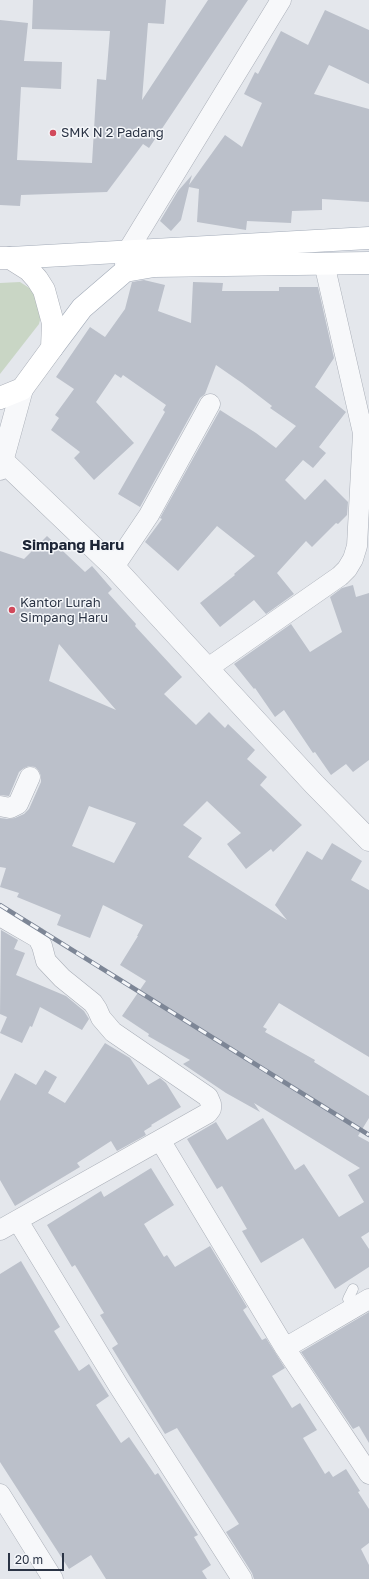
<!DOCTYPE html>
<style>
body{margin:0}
#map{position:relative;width:369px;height:1579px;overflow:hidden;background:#e4e7ec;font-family:"Golos Text",sans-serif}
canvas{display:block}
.scale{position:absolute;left:8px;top:1553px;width:56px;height:18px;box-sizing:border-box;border:2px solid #2b3445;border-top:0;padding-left:5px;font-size:12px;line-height:14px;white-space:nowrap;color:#2b3445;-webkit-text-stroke:3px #f4f6f9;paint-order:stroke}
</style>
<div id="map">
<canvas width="369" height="1579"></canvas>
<div class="scale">20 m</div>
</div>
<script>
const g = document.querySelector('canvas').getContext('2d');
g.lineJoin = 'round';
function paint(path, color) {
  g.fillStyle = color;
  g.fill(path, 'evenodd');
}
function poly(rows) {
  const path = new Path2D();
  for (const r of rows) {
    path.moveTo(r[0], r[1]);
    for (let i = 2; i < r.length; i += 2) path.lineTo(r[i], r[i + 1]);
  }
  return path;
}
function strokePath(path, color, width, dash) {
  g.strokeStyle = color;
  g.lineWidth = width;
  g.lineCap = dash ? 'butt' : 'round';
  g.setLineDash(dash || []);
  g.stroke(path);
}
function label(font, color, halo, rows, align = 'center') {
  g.font = font + ' "Golos Text",sans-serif';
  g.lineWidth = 3;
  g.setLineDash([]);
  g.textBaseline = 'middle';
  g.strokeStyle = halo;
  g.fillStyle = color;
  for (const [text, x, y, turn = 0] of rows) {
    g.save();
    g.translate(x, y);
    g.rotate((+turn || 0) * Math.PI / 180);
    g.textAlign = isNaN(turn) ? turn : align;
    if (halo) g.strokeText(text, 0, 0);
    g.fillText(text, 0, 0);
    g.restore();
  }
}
paint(poly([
 [20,282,34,291,41,316,39,324,0,374,0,283]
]), '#c9d6c5');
paint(poly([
 [33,0,166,0,164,24,148,23,142,100,208,0,248,0,149,148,143,144,107,192,21,195,20,206,0,205,0,20,28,23,24,61,62,62,61,89,21,87,17,160,92,163,97,79,106,80,110,31,32,29],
 [325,10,369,30,369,84,329,65,314,94,369,109,369,202,322,199,322,210,292,211,291,223,247,221,246,230,197,222,199,189,189,187,181,220,171,231,160,221,178,191,192,175,189,185,225,135,242,147,262,103,244,94,255,72,258,74,281,31,308,45],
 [144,280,165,285,158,311,191,323,193,282,223,283,222,291,279,291,279,287,318,287,334,358,315,387,346,412,319,447,326,453,313,468,303,460,285,480,305,500,325,479,348,502,347,515,338,524,336,523,312,547,306,541,277,573,294,594,266,614,254,600,220,627,200,603,235,575,234,574,255,556,217,526,178,571,145,542,162,519,160,518,220,410,256,433,276,448,296,426,270,408,272,406,242,383,216,365,205,394,200,398,140,507,118,494,165,412,163,410,166,405,123,375,121,378,115,374,96,402,134,443,94,480,74,458,80,452,51,430,59,418,55,415,74,389,56,377,90,327,105,337,125,309,132,282],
 [47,536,85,572,92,566,112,589,108,593,136,624,135,626,182,677,164,694,196,725,209,712,225,728,228,724,255,750,247,759,267,777,260,785,302,825,273,852,271,849,246,869,227,844,241,833,207,801,183,825,202,838,188,857,287,920,275,905,307,851,322,860,332,843,362,861,351,880,369,890,369,1057,279,1003,263,1027,267,1029,265,1032,315,1060,314,1062,369,1096,369,1118,358,1136,369,1142,369,1232,361,1237,369,1249,369,1267,335,1289,303,1238,261,1263,242,1231,247,1229,222,1186,217,1189,187,1139,216,1122,227,1140,263,1118,295,1170,304,1164,339,1217,364,1202,348,1175,360,1168,254,1103,260,1112,226,1093,183,1064,190,1060,148,1036,149,1034,122,1016,146,981,120,965,138,936,137,936,143,925,103,905,90,938,57,925,61,915,17,897,19,893,0,887,6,868,0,867,0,818,8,819,15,818,24,814,29,809,41,782,41,776,39,771,35,767,29,766,24,768,19,772,9,796,0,795,0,551,24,559],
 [59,644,116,710,49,681],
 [89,806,136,823,114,863,72,846],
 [353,585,356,597,369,593,369,760,353,772,346,764,331,775,315,752,313,753,284,710,275,717,255,688,254,689,234,664,291,624,310,652,342,632,330,597,342,588],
 [1,930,18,940,14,949,25,953,16,975,66,996,84,1011,89,1019,82,1030,40,1007,32,1027,30,1026,22,1043,0,1033,7,1017,0,1014],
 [105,1043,130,1058,148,1085,160,1078,166,1083,181,1107,151,1125,152,1126,144,1131,146,1135,117,1151,111,1141,77,1163,80,1167,15,1206,0,1180,0,1101,15,1073,36,1085,45,1070,57,1077,48,1093,65,1103],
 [151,1168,174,1205,144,1224,164,1257,167,1255,175,1267,210,1246,247,1307,243,1310,262,1340,266,1338,285,1368,272,1376,292,1408,300,1403,317,1430,303,1438,325,1474,329,1471,333,1477,346,1469,360,1491,358,1492,369,1509,369,1543,361,1549,369,1565,369,1579,254,1579,252,1573,226,1532,239,1524,177,1428,165,1434,112,1348,118,1344,100,1315,104,1313,75,1265,72,1267,47,1225,101,1191,104,1197],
 [21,1261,60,1327,54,1331,79,1371,89,1364,109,1396,96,1405,121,1443,129,1437,155,1475,158,1473,198,1535,194,1537,211,1565,202,1571,207,1579,106,1579,91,1555,69,1569,0,1462,0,1274],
 [369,1312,369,1443,359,1426,353,1429,301,1352]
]), '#bbc0ca');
const service = poly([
 [352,1309,348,1299,353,1289]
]);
const minor = poly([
 [125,264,127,252,281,0],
 [114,567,149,515,210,404],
 [208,668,340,576,347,569,353,559,357,546,363,433,324,263],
 [0,806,10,808,18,804,30,777],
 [0,916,38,938,42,946,46,961,62,978,93,1003,97,1009,101,1018,113,1032,208,1097,211,1104,211,1109,208,1113,0,1230],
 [160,1140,285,1348,369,1474],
 [18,1221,118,1385,242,1579],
 [285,1348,369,1299],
 [0,1494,53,1579]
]);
const tertiary = poly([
 [3,461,114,567,314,784,369,840],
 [0,469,22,389]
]);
const secondary = poly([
 [0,258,10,258,29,270,37,279,44,290,53,323,52,348,22,389,0,398]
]);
const primary = poly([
 [10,258,369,238],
 [52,348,82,308,125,271,154,266,369,263]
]);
strokePath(service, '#a9aeb7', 11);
strokePath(minor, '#a9aeb7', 21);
strokePath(tertiary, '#a9aeb7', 23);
strokePath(secondary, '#a9aeb7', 23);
strokePath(primary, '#a3abb8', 23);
strokePath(service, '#f7f8fa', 10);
strokePath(minor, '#f7f8fa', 20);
strokePath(tertiary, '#f7f8fa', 22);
strokePath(secondary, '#fff', 22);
strokePath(primary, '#fff', 22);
const rail = poly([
 [0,905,369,1135]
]);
strokePath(rail, '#7d8696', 4.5);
strokePath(rail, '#f4f6f9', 3, [9]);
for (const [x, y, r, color] of [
 [53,133,4,"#d1495b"],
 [12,610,4,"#d1495b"]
]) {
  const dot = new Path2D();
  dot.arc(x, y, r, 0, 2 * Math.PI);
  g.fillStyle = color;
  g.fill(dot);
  strokePath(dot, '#f4f6f9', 1.5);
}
label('13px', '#2b3445', '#f4f6f9', [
 ["SMK N 2 Padang",61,133],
 ["Kantor Lurah",20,603],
 ["Simpang Haru",20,618]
], 'left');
label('bold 15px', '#1d2536', '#f4f6f9', [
 ["Simpang Haru",73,545]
]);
</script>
